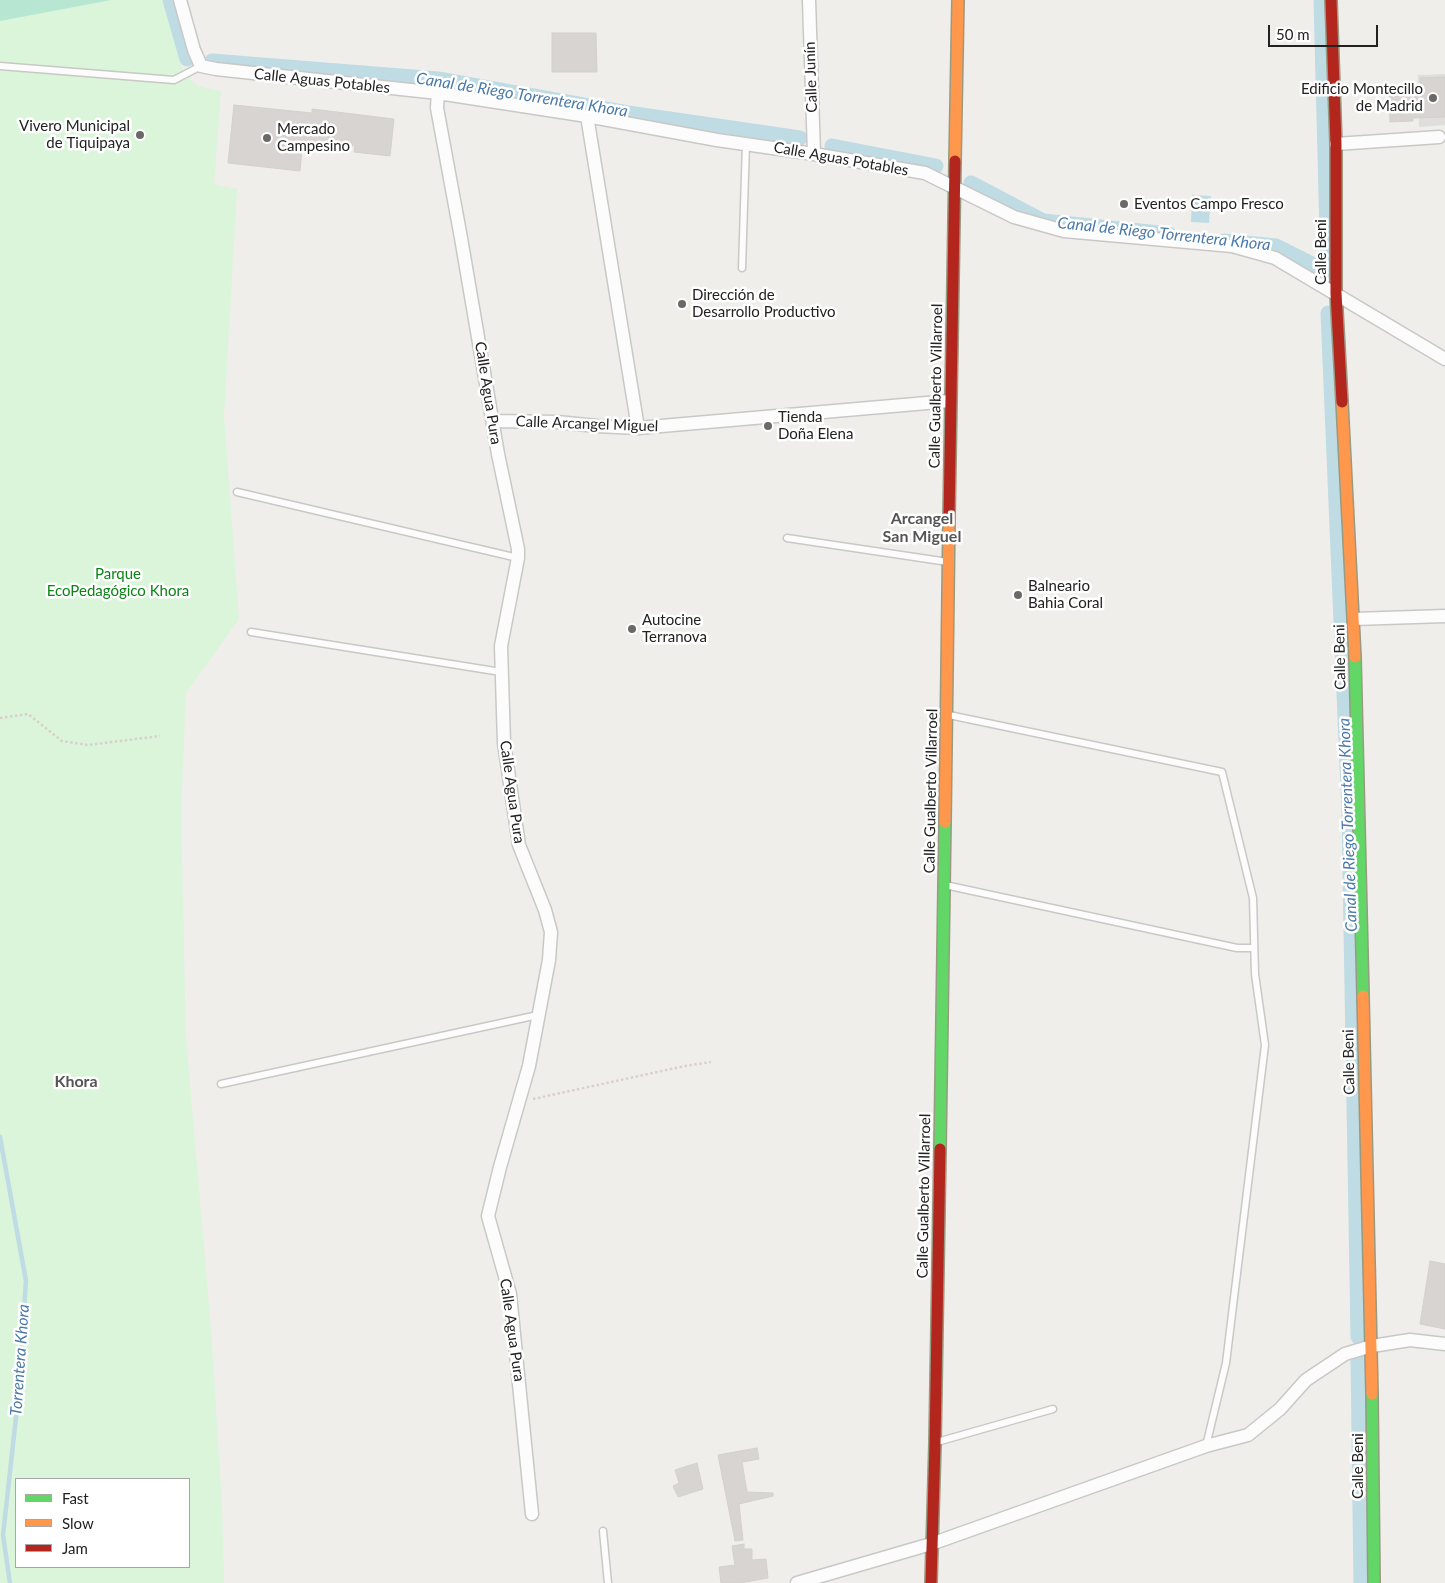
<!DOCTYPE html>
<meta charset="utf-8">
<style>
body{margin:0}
#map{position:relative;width:1445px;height:1583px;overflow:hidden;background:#f0eeeb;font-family:Lato,sans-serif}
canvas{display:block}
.legend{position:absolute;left:15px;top:1478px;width:175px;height:90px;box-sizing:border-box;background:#fff;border:1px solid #a7a7a7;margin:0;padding:6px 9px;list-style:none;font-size:15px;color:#222}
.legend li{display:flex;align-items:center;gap:10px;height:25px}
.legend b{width:25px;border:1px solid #a7a7a7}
.scale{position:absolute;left:1268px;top:25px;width:110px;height:22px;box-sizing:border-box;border:2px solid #222;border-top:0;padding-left:6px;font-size:15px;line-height:18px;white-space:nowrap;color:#222;-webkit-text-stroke:4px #fff;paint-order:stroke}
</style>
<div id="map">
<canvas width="1445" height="1583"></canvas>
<ul class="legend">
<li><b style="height:6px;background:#63d668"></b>Fast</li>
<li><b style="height:6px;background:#ff974d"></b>Slow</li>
<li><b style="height:6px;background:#b3261e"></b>Jam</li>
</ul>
<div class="scale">50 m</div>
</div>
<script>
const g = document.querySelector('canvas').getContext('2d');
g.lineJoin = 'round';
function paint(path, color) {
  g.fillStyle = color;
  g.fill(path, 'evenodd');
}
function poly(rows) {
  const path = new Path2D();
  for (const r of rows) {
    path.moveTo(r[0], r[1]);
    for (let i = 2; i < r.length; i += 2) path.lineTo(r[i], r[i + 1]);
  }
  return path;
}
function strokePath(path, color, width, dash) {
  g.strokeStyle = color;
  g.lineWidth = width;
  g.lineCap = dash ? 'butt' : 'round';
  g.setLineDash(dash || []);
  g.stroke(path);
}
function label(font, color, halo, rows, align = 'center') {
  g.font = font + ' Lato,sans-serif';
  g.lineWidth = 5;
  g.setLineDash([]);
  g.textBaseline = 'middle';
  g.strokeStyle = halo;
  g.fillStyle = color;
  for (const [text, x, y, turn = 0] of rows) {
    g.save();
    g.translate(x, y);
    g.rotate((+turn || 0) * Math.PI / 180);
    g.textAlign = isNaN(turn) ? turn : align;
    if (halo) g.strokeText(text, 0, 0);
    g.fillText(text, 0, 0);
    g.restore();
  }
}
paint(poly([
 [1445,74,1445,125,1419,127,1418,75]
]), '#dfdedc');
paint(poly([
 [0,0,163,0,184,74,198,86,221,91,214,184,237,189,224,416,239,619,186,693,181,813,186,1038,211,1329,222,1505,224,1583,0,1583],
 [16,1479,189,1479,189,1567,16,1567]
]), '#daf5da');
paint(poly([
 [0,0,111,0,0,21]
]), '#b7e6d2');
paint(poly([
 [1192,195,1211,196,1209,223,1191,222]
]), '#bfdbe3');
strokePath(poly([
 [0,1137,26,1281,17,1408,3,1535,10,1583]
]), '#bfdbe3', 4.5);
strokePath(poly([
 [170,0,187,59],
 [212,61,438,79,628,113,800,138],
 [832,146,936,166],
 [971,183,1043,221,1169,234],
 [1224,241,1276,246,1328,272,1321,0],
 [1328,313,1349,812,1358,1337],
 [1358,1361,1361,1583]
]), '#bfdbe3', 15);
const building = poly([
 [552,33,596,33,597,72,552,72,552,33],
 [1445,77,1445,117,1413,118,1413,121,1390,122,1389,96,1421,95,1420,78,1445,77],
 [234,105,312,113,312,109,394,119,390,156,354,152,355,146,303,140,300,171,228,163,234,105],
 [1430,1261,1445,1264,1445,1329,1420,1324,1430,1261],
 [757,1448,759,1459,742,1462,747,1492,773,1493,773,1496,739,1504,743,1540,735,1541,718,1455,757,1448],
 [697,1463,703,1489,678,1497,673,1486,679,1483,675,1470,697,1463],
 [744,1544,744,1549,752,1549,752,1560,766,1559,768,1578,740,1583,721,1583,719,1567,735,1565,732,1546,744,1544]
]);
paint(building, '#d7d4d2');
strokePath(building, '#d3d0cc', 1);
const lane = poly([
 [0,66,174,80,201,66],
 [742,268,746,144],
 [237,492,518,558],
 [787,538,948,562],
 [251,632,501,672],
 [949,715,1222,772,1253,898,1255,974,1265,1045,1226,1363,1206,1446],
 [945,885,1237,948,1254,948],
 [221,1084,538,1015],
 [937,1442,1053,1409],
 [603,1531,608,1583]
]);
const street = poly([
 [180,0,194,50,201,66,216,69,438,93,587,116,717,140,814,154,925,173,1014,217,1064,231,1232,246,1275,258,1445,359],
 [809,0,814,154],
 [438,93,437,108,461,238,498,454,518,549,518,558,501,646,504,743,519,845,545,910,551,932,549,960,529,1066,500,1167,488,1216,510,1294,532,1514],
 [587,116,638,428],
 [1336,144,1439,137],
 [493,421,557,422,597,426,638,428,950,401],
 [1354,619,1445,616],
 [797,1583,931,1544,1206,1446,1248,1435,1280,1409,1306,1380,1345,1354,1372,1346,1410,1340,1445,1344]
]);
const fast = poly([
 [1355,657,1363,996],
 [940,1149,945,822],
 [1372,1394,1374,1583]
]);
const slow = poly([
 [955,161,958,0],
 [1342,402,1355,657],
 [945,822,949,518],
 [1363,996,1372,1394]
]);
const jam = poly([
 [1331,0,1336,144,1336,293,1342,402],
 [949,518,955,161],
 [931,1583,935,1443,940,1149]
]);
strokePath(lane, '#c9c8c7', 9);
strokePath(street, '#c9c8c7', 15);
strokePath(fast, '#999a82', 14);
strokePath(slow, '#999a82', 14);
strokePath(jam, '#999a82', 14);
strokePath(poly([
 [0,718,28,714,62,741,88,745,160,736],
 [533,1099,685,1066,711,1062]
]), '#dccecd', 2.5, [2.5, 2.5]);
strokePath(lane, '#fdfcfc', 6);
strokePath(street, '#fdfcfc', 12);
strokePath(fast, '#63d668', 11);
strokePath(slow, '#ff974d', 11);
strokePath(jam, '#b3261e', 11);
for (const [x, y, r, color] of [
 [1433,98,5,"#6a6968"],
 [140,135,5,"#6a6968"],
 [267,138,5,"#6a6968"],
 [1124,204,5,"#6a6968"],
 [682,304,5,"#6a6968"],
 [768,426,5,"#6a6968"],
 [1018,595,5,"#6a6968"],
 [632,629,5,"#6a6968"]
]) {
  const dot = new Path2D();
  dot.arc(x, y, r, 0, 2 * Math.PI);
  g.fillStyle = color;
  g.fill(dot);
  strokePath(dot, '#fff', 2);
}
label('15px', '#222', '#fff', [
 ["Calle Junín",811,77,-92],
 ["Calle Aguas Potables",322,81,6],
 ["Calle Aguas Potables",841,159,10],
 ["Calle Beni",1321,252,-90],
 ["Calle Gualberto Villarroel",936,386,-89],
 ["Calle Agua Pura",488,393,81],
 ["Calle Arcangel Miguel",587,424,2],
 ["Calle Beni",1340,657,-91],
 ["Calle Gualberto Villarroel",931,791,-89],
 ["Calle Agua Pura",512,792,82],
 ["Calle Beni",1349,1062,-91],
 ["Calle Gualberto Villarroel",924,1196,-89],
 ["Calle Agua Pura",512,1330,82],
 ["Calle Beni",1358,1466,-90]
]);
label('15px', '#222', '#fff', [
 ["Edificio Montecillo",1423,89,"right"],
 ["de Madrid",1423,106,"right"],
 ["Vivero Municipal",130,126,"right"],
 ["de Tiquipaya",130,143,"right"],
 ["Mercado",277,129],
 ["Campesino",277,146],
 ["Eventos Campo Fresco",1134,204],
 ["Dirección de",692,295],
 ["Desarrollo Productivo",692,312],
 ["Tienda",778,417],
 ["Doña Elena",778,434],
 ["Balneario",1028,586],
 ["Bahia Coral",1028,603],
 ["Autocine",642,620],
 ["Terranova",642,637]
], 'left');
label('15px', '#0c8416', '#fff', [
 ["Parque",118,574],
 ["EcoPedagógico Khora",118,591]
]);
label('italic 16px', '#4a7aab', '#fff', [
 ["Canal de Riego Torrentera Khora",522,95,9],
 ["Canal de Riego Torrentera Khora",1164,234,6],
 ["Canal de Riego Torrentera Khora",1348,825,-92],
 ["Torrentera Khora",20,1360,-86]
]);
label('bold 16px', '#555', '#fff', [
 ["Arcangel",922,519],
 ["San Miguel",922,537],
 ["Khora",76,1082]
]);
</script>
